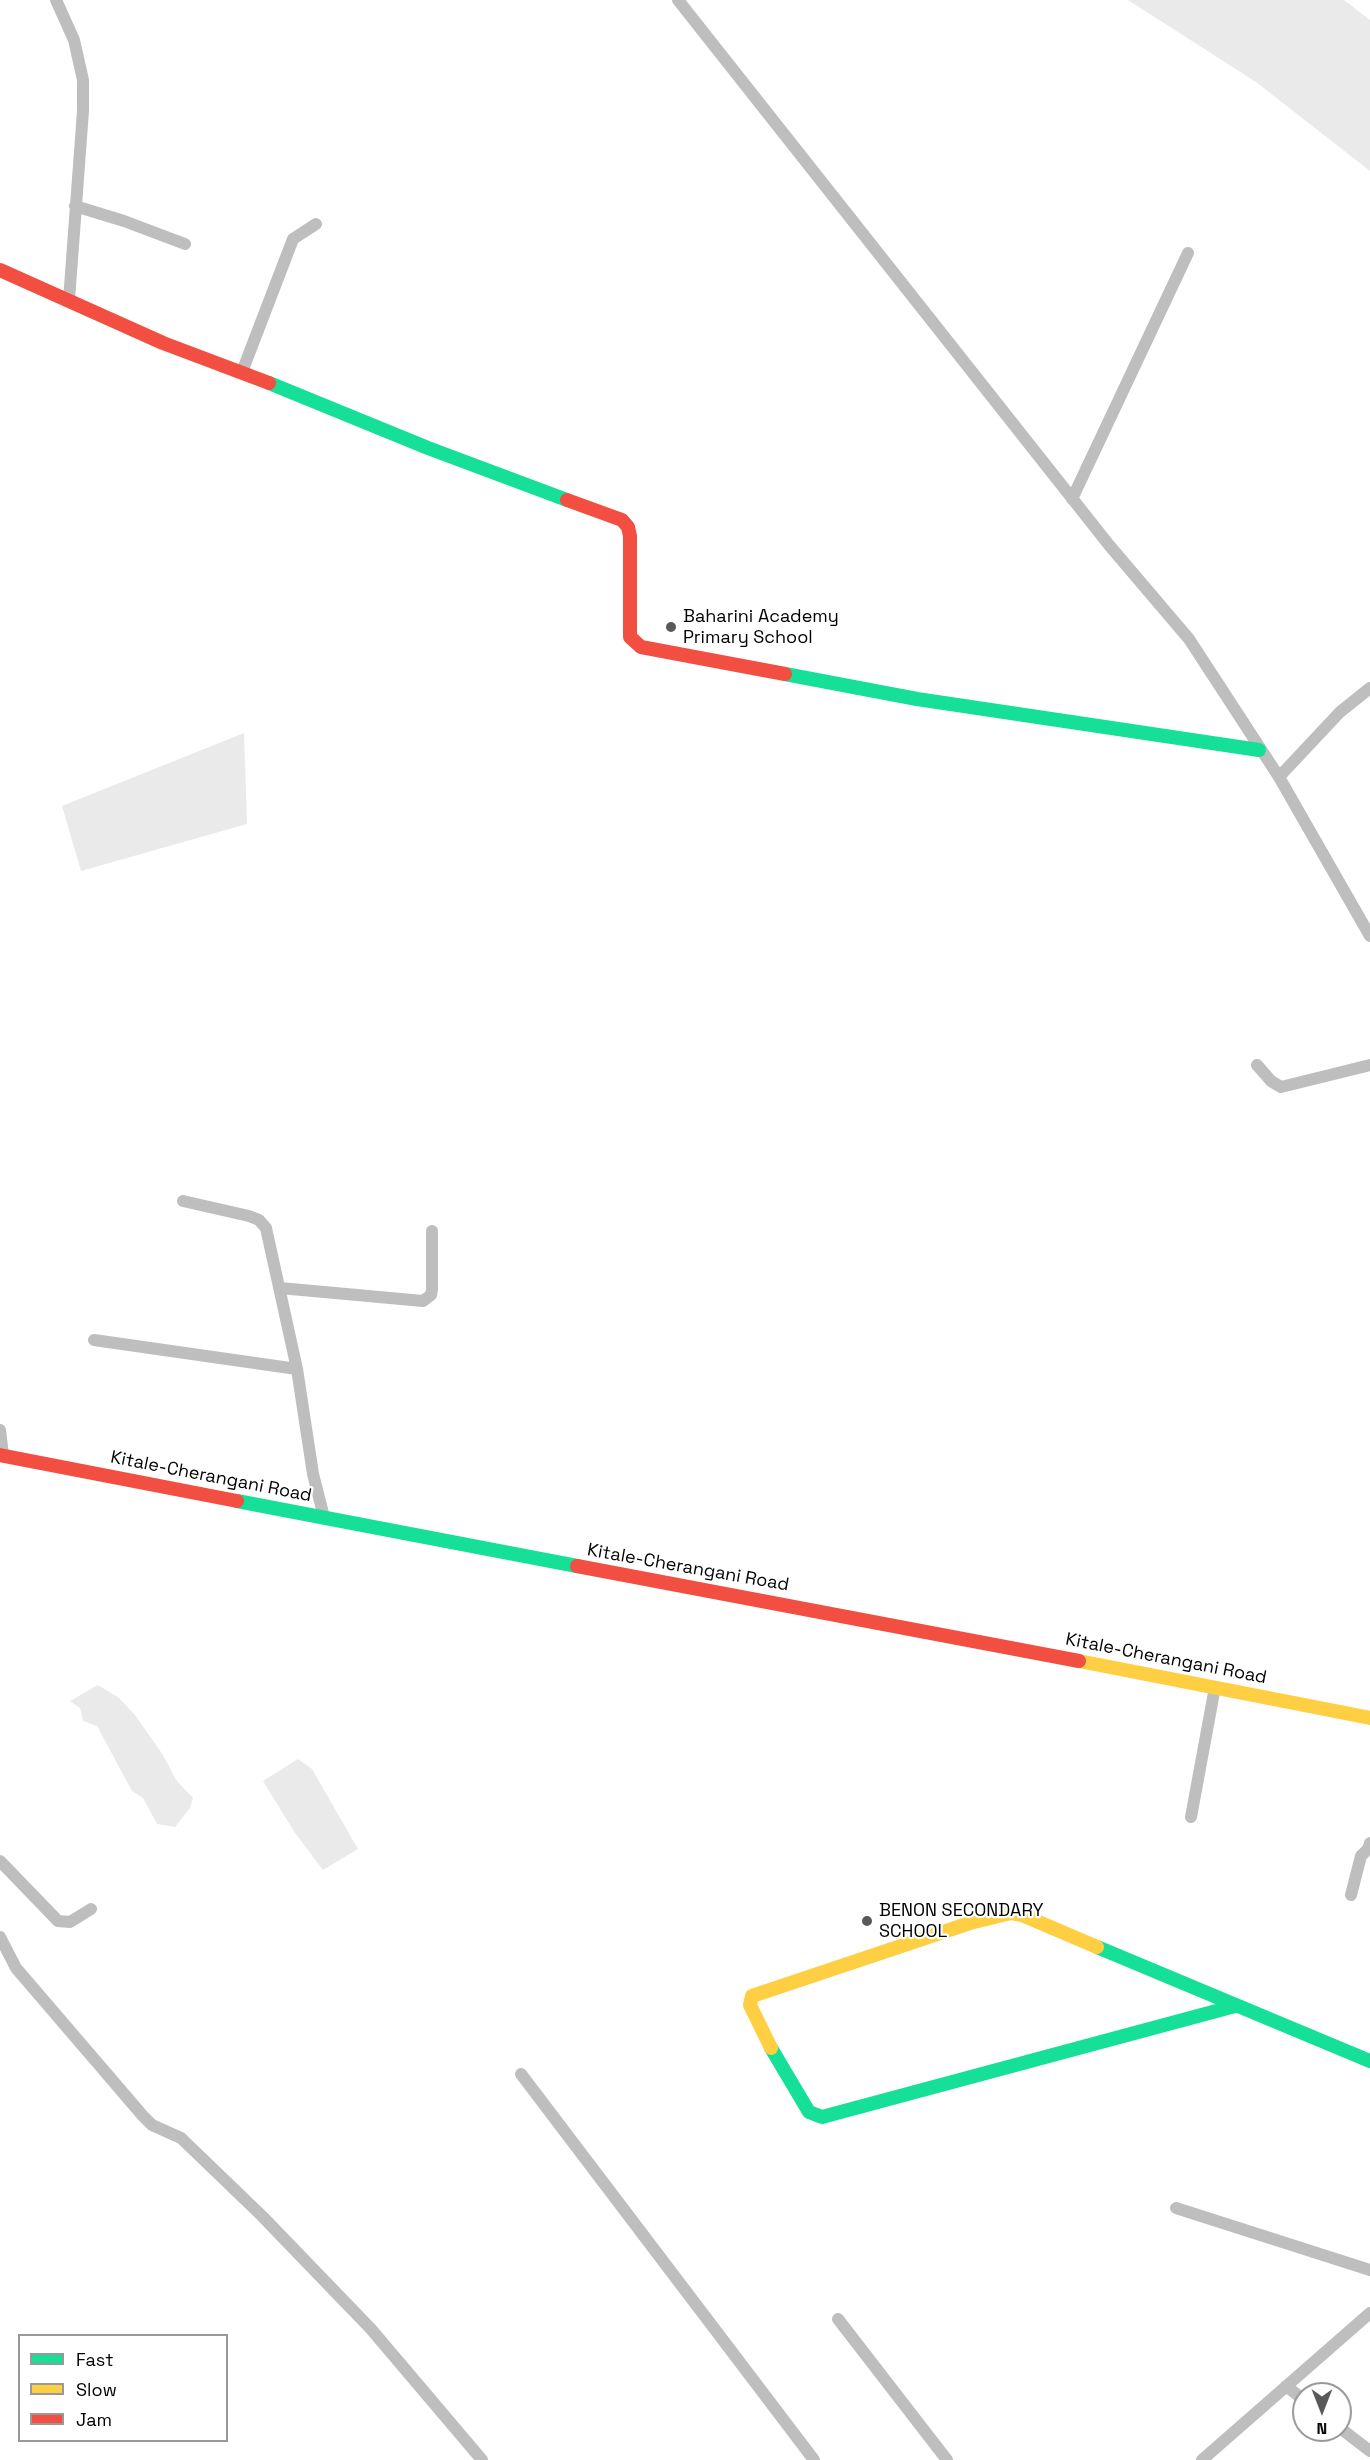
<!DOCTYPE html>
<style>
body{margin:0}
#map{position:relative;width:1370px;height:2460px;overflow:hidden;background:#fff;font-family:"Space Grotesk",sans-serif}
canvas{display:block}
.legend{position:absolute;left:18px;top:2334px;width:210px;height:108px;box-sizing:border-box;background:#fff;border:2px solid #999;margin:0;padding:8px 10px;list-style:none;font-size:18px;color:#000}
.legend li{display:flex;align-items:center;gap:12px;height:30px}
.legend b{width:30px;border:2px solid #999}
.north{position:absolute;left:1292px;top:2382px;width:60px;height:60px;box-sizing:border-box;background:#fff;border:2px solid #999;border-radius:50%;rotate:180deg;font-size:16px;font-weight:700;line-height:24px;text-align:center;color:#000}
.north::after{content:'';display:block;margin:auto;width:21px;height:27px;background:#595959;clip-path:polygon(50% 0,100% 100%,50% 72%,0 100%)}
</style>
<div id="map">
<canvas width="1370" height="2460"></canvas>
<ul class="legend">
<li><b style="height:8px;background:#16e098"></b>Fast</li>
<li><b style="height:8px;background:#ffcf43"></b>Slow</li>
<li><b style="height:8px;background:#f24e42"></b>Jam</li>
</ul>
<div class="north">N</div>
</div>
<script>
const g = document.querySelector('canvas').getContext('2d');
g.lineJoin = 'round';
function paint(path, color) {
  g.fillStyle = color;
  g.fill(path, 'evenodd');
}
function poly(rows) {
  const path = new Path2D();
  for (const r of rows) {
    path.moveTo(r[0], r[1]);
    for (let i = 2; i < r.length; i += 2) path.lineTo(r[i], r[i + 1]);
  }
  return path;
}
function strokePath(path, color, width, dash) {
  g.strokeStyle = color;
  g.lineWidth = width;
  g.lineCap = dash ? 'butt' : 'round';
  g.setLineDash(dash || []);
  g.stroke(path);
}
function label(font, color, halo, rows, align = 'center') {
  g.font = font + ' "Space Grotesk",sans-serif';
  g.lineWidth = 4.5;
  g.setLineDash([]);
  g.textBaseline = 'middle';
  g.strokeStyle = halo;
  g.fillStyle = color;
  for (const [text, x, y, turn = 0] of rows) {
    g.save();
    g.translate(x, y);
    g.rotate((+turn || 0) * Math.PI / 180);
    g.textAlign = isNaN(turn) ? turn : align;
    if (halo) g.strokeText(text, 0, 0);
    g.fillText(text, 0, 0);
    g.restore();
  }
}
paint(poly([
 [1128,0,1344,0,1370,20,1370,171,1256,82],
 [244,733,247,824,81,871,62,806],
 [98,1685,119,1698,135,1715,163,1755,176,1780,193,1798,190,1808,175,1827,157,1824,143,1798,132,1791,97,1726,83,1721,80,1708,70,1701],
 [298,1759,312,1769,358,1849,323,1870,295,1833,263,1781]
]), '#eaeaea');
strokePath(poly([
 [56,0,74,40,83,80,83,111,69,300],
 [678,0,1109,545,1189,639,1279,777,1370,936],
 [75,206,124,221,185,244],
 [242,372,293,239,316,224],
 [1072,499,1188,253],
 [1279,777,1340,712,1370,688],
 [1257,1065,1271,1081,1281,1087,1370,1065],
 [183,1201,249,1216,259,1220,266,1228,297,1369,313,1474,324,1517],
 [280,1288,423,1301,431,1295,432,1289,432,1231],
 [94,1340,297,1369],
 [0,1430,3,1455],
 [1191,1817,1215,1687],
 [0,1861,58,1921,70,1922,91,1909],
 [1351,1895,1361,1856,1368,1849,1370,1843],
 [0,1937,16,1968,143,2116,152,2125,181,2138,262,2216,371,2329,482,2460],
 [521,2074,814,2460],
 [1176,2208,1370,2270],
 [838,2319,947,2460],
 [1286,2386,1304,2400],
 [1340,2428,1370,2451],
 [1202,2460,1370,2313]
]), '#bebebe', 12);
strokePath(poly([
 [269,383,428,448,567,500],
 [785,674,917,699,1259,750],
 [237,1501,577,1566],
 [1097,1947,1370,2061],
 [771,2048,809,2112,822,2117,1235,2006]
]), '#16e098', 14);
strokePath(poly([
 [1079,1661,1370,1718],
 [771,2048,750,2005,752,1996,970,1923,1011,1913,1022,1915,1097,1947]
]), '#ffcf43', 14);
strokePath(poly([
 [0,270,163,343,269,383],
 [567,500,622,520,628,527,630,536,630,637,641,647,785,674],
 [0,1455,237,1501],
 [577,1566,1079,1661]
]), '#f24e42', 14);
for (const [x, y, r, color] of [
 [671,627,6,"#595959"],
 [867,1921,6,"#595959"]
]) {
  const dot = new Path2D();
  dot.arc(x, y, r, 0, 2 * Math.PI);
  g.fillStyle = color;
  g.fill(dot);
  strokePath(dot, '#fff', 2);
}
label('18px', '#000', '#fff', [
 ["Baharini Academy",683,617],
 ["Primary School",683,638],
 ["BENON SECONDARY",879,1911],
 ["SCHOOL",879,1932]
], 'left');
label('18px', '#000', '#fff', [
 ["Kitale-Cherangani Road",211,1477,11],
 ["Kitale-Cherangani Road",688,1568,10],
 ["Kitale-Cherangani Road",1166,1659,11]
]);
</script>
